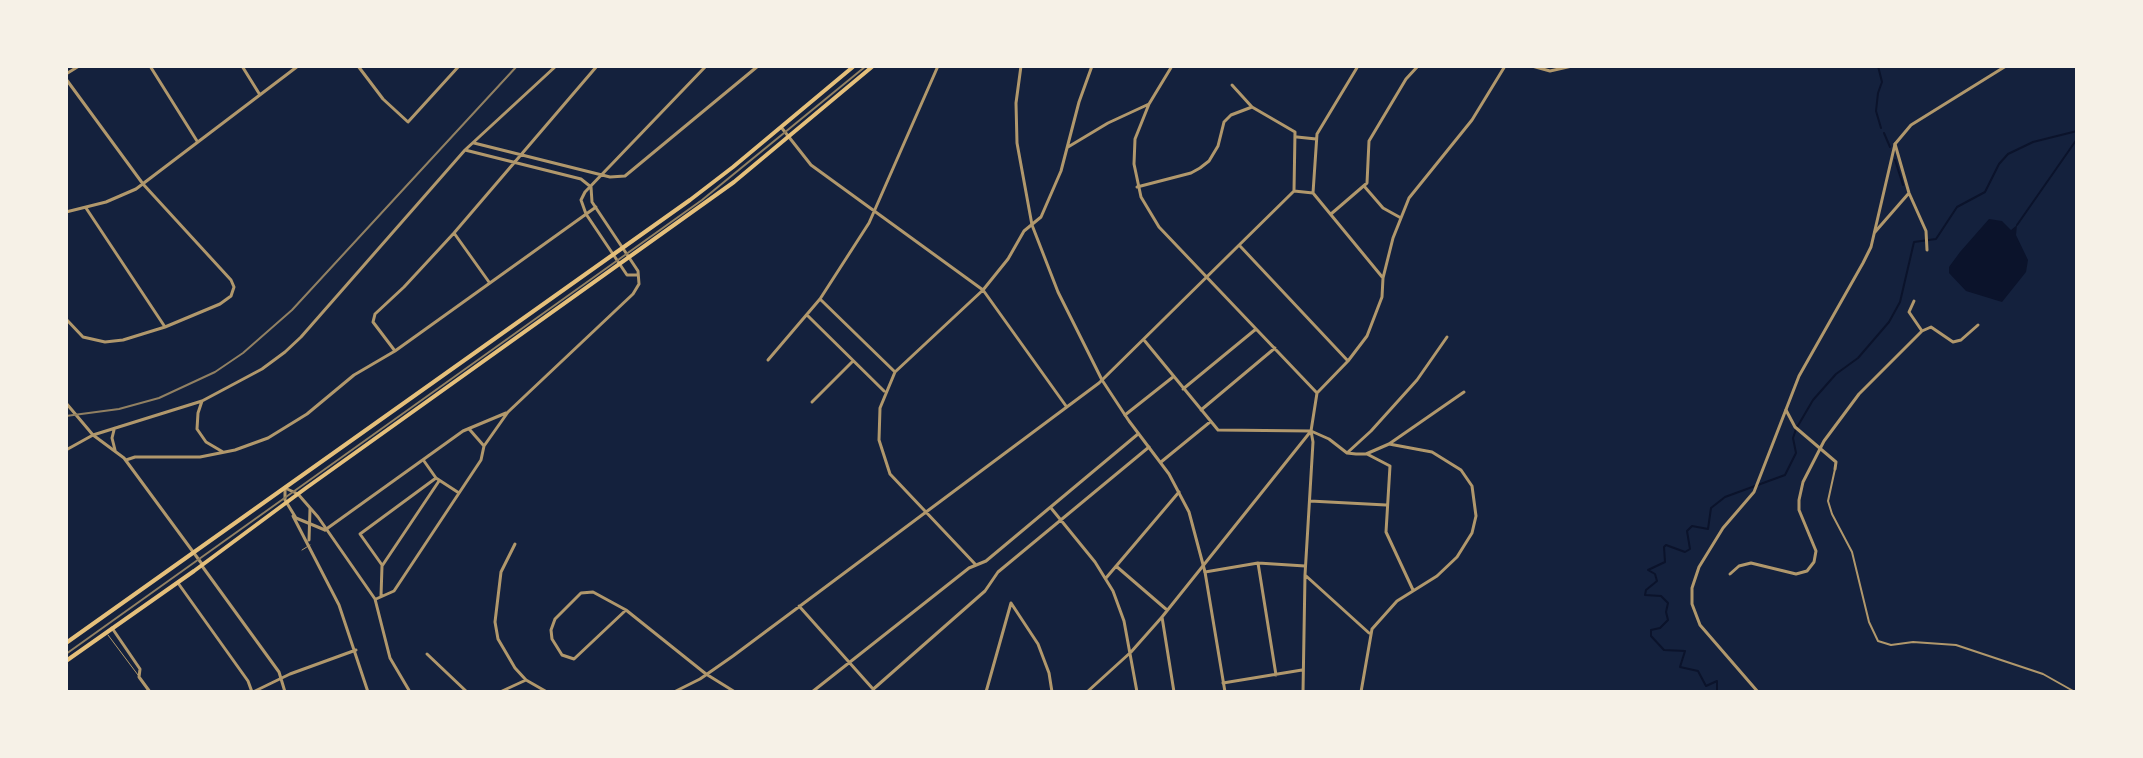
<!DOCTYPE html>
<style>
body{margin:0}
#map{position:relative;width:2143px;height:758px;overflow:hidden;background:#14213d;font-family:"Golos Text",sans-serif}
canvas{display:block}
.frame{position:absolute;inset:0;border:68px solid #f6f1e7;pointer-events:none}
</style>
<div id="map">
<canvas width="2143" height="758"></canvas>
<div class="frame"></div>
</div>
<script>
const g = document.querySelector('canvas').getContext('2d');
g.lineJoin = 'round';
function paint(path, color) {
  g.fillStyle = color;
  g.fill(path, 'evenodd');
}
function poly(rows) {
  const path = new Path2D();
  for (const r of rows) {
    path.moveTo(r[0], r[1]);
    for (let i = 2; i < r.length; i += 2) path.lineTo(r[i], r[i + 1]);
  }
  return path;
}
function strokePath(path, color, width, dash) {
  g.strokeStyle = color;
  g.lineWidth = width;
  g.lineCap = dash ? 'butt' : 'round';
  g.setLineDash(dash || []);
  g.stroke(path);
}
paint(poly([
 [1989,219,2002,221,2011,230,2017,225,2016,235,2028,260,2026,272,2002,302,1966,291,1949,273,1949,267,1960,252]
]), '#0b132b');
strokePath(poly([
 [1878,66,1882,82,1878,93,1876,111,1881,128],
 [1884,133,1890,147],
 [1895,160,1903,185],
 [2017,225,2077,139],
 [1717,692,1717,681,1706,686,1698,671,1680,667,1685,651,1664,650,1651,636,1651,630,1660,628,1668,620,1666,612,1668,603,1661,596,1645,595,1646,590,1657,581,1655,574,1648,570,1665,562,1664,547,1666,545,1685,552,1690,549,1687,531,1692,526,1708,529,1711,508,1725,497,1785,475,1796,453,1793,438,1796,429,1813,400,1836,374,1858,358,1889,322,1900,302,1914,242,1936,239,1957,207,1985,192,1999,164,2008,154,2033,142,2077,131]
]), '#0b132b', 2);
strokePath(poly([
 [302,550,310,545],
 [108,635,138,675]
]), '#b1986c', 1);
strokePath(poly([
 [1835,469,1828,501,1832,514,1852,552,1869,622,1878,641,1891,645,1913,642,1956,645,2043,674,2075,692]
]), '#b1986c', 2);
strokePath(poly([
 [150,66,197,141],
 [242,66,260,95],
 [358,66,383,99,408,122,459,66],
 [1172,66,1149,104,1135,139,1134,164,1141,197,1159,227,1317,393],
 [1358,66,1317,134,1313,193,1383,278],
 [1532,66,1550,71,1572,66],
 [66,79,143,184,231,280,234,287,231,296,220,304,165,327,123,340,105,342,83,337,66,319],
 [1232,85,1252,107,1295,132,1294,191],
 [781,127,811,165,983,290,1066,406],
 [1297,137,1316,139],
 [474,143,610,177,625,176,758,66],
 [1895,144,1909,193,1926,231,1927,250],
 [1068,147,1108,123,1149,104],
 [465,150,581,179,591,187,592,202,638,271,639,284,633,294,508,412,484,446],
 [1364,186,1383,208,1401,218],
 [1137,187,1191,173,1200,168,1209,161,1218,146,1224,122,1231,115,1252,107],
 [1294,191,1313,193],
 [86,208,165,327],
 [66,212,106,202,136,189,298,66],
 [1331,214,1367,183,1369,141,1406,79,1418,66],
 [1875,232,1909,193],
 [454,233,489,282],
 [1240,246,1348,361],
 [637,275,627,275,586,214,581,200,585,192,706,66],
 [820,299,895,372],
 [1914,301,1909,312,1922,331],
 [807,315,884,391],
 [1144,340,1218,430,1311,431,1329,439,1347,453,1356,454,1366,454,1389,444,1464,392],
 [395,351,373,322,375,314,404,287,454,233,597,66],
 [768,360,820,299,869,223,938,66],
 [1183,389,1256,329],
 [202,401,198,413,197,429,206,442,223,452],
 [812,402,853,361],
 [1201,410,1275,348],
 [1786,410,1795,427,1836,462,1835,469],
 [1125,415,1173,377],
 [114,430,112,438,115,450],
 [66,450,93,435,202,401,262,369,285,352,301,337,465,150,556,66],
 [1347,453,1371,431,1417,380,1447,337],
 [1367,454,1390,466,1386,532,1413,590],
 [126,460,135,457,200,457,235,450,268,438,307,414,354,375,395,351,596,207],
 [424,461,436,478,459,493],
 [1161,462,1210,422],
 [1310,501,1386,505],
 [1051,508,1095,562,1113,591,1124,621,1137,692],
 [293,516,339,605,368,692],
 [325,530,463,431,506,413],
 [309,540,310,509],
 [515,544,501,572,495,622,498,639,515,668,526,680,547,692],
 [1258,563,1276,675],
 [382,565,360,534,436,478],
 [976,565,890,474,879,440,880,408,895,372,983,290,1008,259,1024,231,1041,217,1061,171,1079,102,1092,66],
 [202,566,279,672,285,692],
 [1116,566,1167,610],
 [1205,572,1258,563,1305,566],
 [1730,574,1739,566,1751,563,1796,574,1807,571,1814,562,1816,551,1799,510,1799,500,1803,482,1824,441,1859,394,1922,331,1931,327,1953,342,1961,340,1978,325],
 [1305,575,1369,633],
 [1106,578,1179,492],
 [178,583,248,681,252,692],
 [381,596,382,566,439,481],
 [376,599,394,591,481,460,484,446,470,430],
 [1011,603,1038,644,1049,673,1052,692],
 [799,606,873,689],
 [626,610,574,659,562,655,552,639,551,630,555,619,581,593,593,592,626,610,706,674,735,692],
 [1162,617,1174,692],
 [112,628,140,669,139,677,150,692],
 [427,654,467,692],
 [1223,683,1302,670],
 [253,692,290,674,356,650],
 [500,692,526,680],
 [674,692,700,679,733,656,1099,383,1294,191],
 [812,692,969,568,986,561,1138,434],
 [870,692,985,591,998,572,1149,447],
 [986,692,1011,603],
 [1087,692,1131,652,1162,617,1311,431],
 [1303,692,1305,575,1313,442,1311,431,1317,393,1348,361,1367,336,1382,297,1383,278,1393,238,1409,198,1472,120,1505,66],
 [1361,692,1372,629,1397,601,1437,576,1457,557,1472,533,1476,516,1472,486,1461,470,1432,452,1389,444]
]), '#b1986c', 3);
strokePath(poly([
 [1021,66,1016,103,1017,143,1032,225,1058,292,1102,380,1129,421,1169,474,1189,512,1205,572,1225,692],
 [66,74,79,66],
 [66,403,93,435,124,458,202,564],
 [325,530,296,518,285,500,285,488,298,494,318,517,375,599,390,658,410,692],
 [1758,692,1700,625,1692,604,1692,588,1699,567,1723,528,1754,492,1799,376,1863,263,1871,247,1895,144,1911,125,2006,66]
]), '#b1986c', 3);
strokePath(poly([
 [66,643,690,200,733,167,854,66],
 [66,661,194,571,306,488,734,182,873,66]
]), '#e5c07b', 4);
strokePath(poly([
 [66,654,702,200,866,66]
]), '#918062', 2);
strokePath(poly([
 [66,416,119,409,159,398,215,372,243,353,292,310,517,66]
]), '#918062', 2);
</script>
